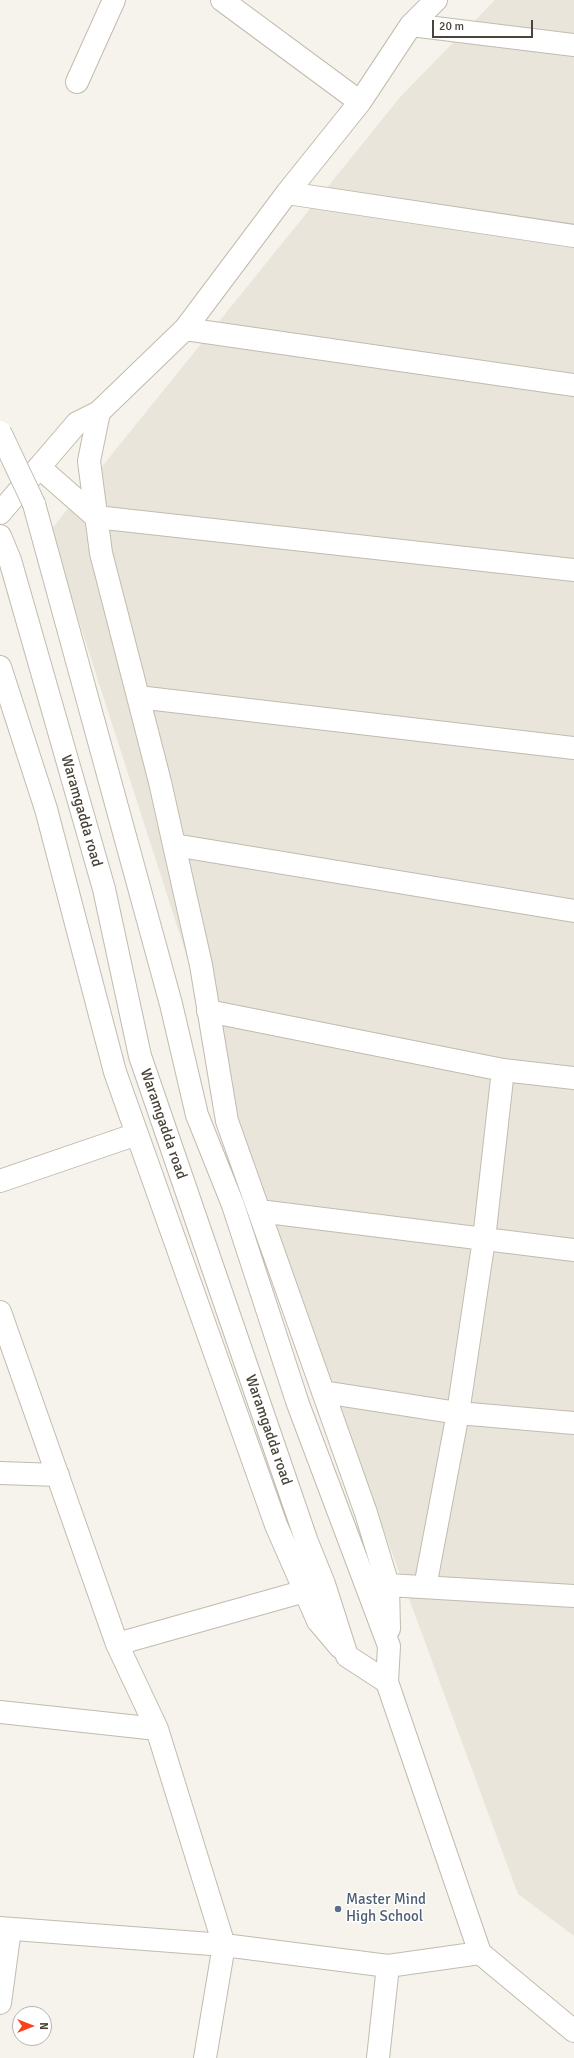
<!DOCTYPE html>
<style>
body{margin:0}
#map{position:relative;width:574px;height:2058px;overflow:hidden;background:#f6f3ec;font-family:Signika,sans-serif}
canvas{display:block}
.north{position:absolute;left:12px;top:2006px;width:40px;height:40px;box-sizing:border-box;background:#fff;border:1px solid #b7b4b0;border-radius:50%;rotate:90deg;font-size:11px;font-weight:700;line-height:16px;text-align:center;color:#4b4439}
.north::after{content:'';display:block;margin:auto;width:14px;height:18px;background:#fc3f1d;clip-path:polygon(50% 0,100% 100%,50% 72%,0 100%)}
.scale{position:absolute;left:432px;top:20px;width:101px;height:18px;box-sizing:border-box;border:2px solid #4b4439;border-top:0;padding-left:5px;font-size:12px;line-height:14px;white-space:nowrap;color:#4b4439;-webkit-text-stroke:3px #fff;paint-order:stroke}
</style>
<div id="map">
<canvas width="574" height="2058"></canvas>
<div class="north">N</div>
<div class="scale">20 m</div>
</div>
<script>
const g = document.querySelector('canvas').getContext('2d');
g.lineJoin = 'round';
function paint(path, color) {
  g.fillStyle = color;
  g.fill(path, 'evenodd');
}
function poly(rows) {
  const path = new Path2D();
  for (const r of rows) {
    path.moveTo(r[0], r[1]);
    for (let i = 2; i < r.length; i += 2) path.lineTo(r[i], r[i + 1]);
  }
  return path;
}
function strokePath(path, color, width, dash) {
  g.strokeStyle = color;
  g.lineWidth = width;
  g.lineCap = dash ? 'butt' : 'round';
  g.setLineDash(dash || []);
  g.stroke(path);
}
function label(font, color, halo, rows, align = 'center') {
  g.font = font + ' Signika,sans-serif';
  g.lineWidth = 3;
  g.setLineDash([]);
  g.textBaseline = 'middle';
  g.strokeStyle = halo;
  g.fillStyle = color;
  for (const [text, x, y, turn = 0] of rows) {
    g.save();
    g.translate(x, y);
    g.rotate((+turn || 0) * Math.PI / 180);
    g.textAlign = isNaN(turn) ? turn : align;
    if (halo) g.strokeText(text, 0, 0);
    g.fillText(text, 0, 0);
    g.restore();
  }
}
paint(poly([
 [495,0,574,0,574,1936,518,1894,288,1271,50,531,401,96]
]), '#eae5da');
const minor = poly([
 [222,0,360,102],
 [411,25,574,45],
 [77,82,114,0],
 [287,193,574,236],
 [185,329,574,385],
 [99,412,89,461,101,553,160,782,174,845,201,965,227,1121,366,1513,388,1585,389,1629],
 [39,467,96,517,574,570],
 [34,504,171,1004,197,1115,233,1205,298,1404,389,1646,387,1682,480,1953,574,2031],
 [0,513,77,423,99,412,185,329,287,193,360,102,411,25,436,0],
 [0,536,10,560,104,889,140,1056,307,1542,324,1584,347,1656,387,1682],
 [0,667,46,809,115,1072,276,1525,318,1621,340,1647],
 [138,697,574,748],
 [174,845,574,911],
 [208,1011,503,1070,574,1078],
 [0,1181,137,1134],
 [259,1211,574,1250],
 [0,1312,117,1644,157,1729,224,1945,388,1966,480,1953],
 [323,1392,458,1413,574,1423],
 [0,1473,58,1475],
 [388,1585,574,1596],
 [425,1587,458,1413,484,1239,503,1070],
 [117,1644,305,1591],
 [0,1712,157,1729],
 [0,1928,224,1945,205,2058],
 [0,2003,10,1929],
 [378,2058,388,1966]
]);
strokePath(minor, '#c2bbae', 24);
strokePath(minor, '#fff', 22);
const minorBridge = poly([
 [0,432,34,504]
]);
strokePath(minorBridge, '#c2bbae', 24, []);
strokePath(minorBridge, '#fff', 22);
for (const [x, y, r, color] of [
 [338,1909,4,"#5c6f8a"]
]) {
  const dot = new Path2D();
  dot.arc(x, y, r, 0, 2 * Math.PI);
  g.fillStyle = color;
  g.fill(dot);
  strokePath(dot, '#fff', 1.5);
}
label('15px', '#4b4439', '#fff', [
 ["Waramgadda road",81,811,74],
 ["Waramgadda road",163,1124,71],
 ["Waramgadda road",268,1430,71]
]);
label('15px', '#4e5e75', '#fff', [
 ["Master Mind",346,1900],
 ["High School",346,1917]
], 'left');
</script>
